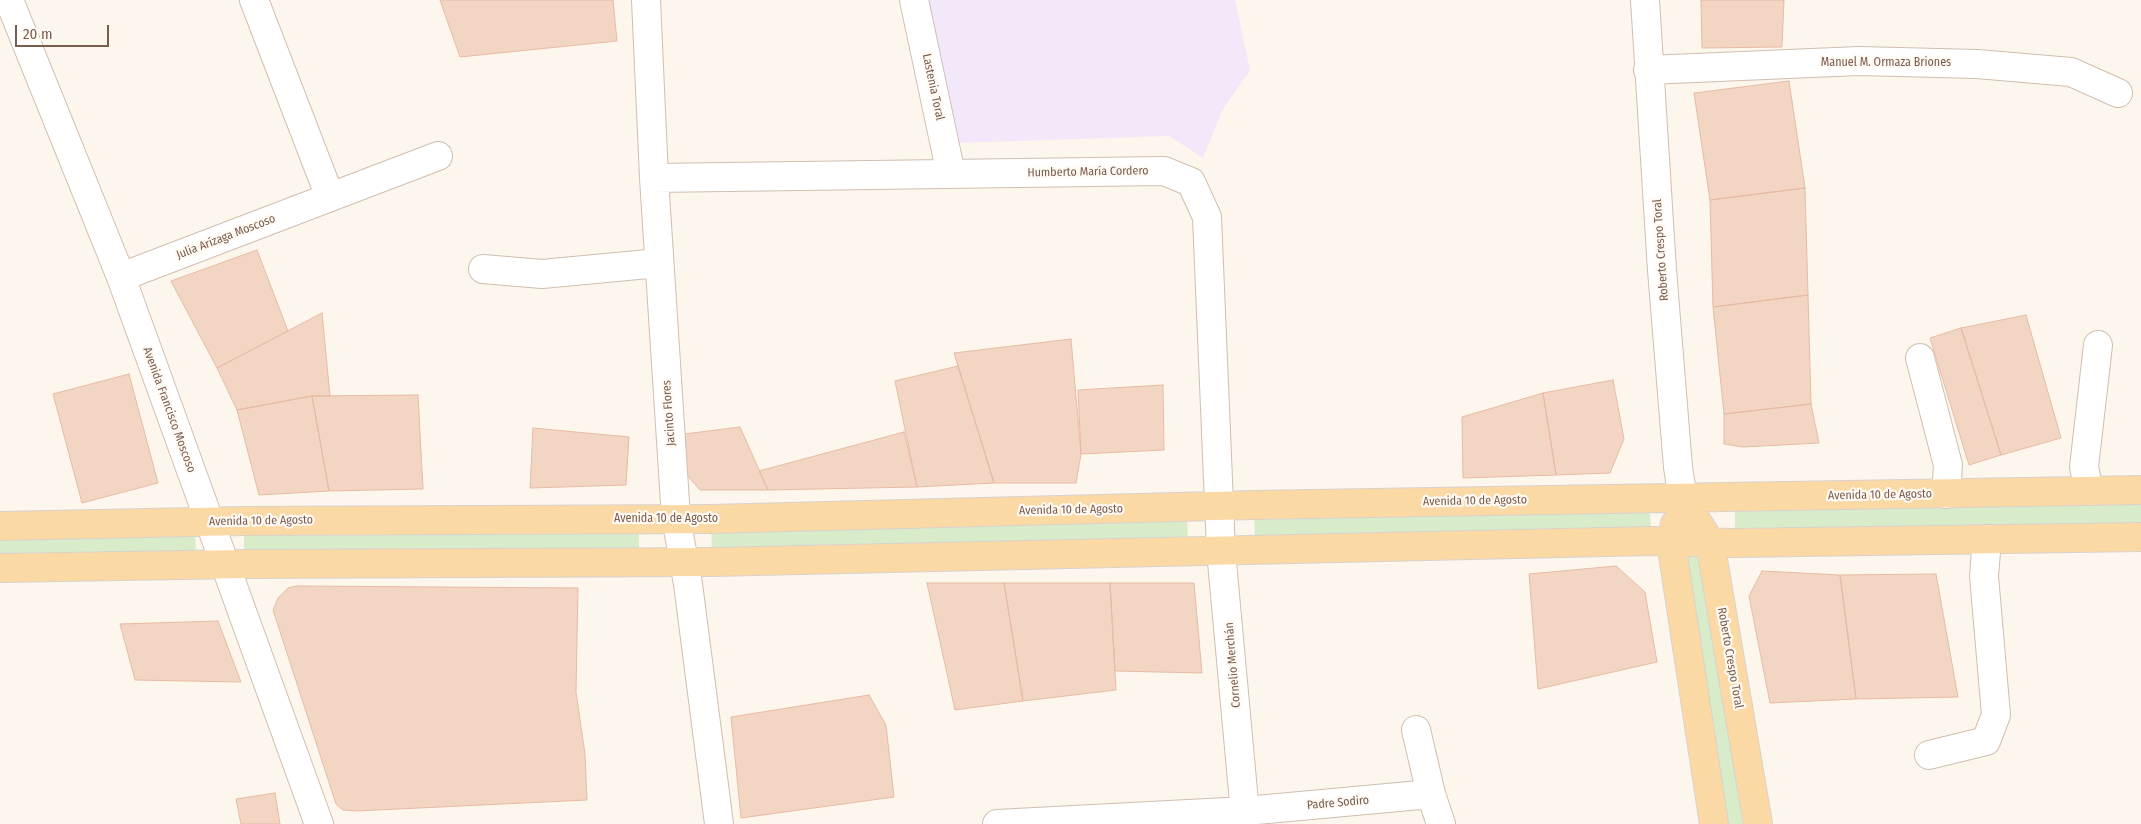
<!DOCTYPE html>
<meta charset="utf-8">
<style>
body{margin:0}
#map{position:relative;width:2141px;height:824px;overflow:hidden;background:#fdf6ec;font-family:"Fira Sans Condensed",sans-serif}
canvas{display:block}
.scale{position:absolute;left:15px;top:25px;width:94px;height:22px;box-sizing:border-box;border:2px solid #7a5c4d;border-top:0;padding-left:6px;font-size:15px;line-height:18px;white-space:nowrap;color:#7a5c4d;-webkit-text-stroke:4px #fffaf3;paint-order:stroke}
</style>
<div id="map">
<canvas width="2141" height="824"></canvas>
<div class="scale">20 m</div>
</div>
<script>
const g = document.querySelector('canvas').getContext('2d');
g.lineJoin = 'round';
function paint(path, color) {
  g.fillStyle = color;
  g.fill(path, 'evenodd');
}
function poly(rows) {
  const path = new Path2D();
  for (const r of rows) {
    path.moveTo(r[0], r[1]);
    for (let i = 2; i < r.length; i += 2) path.lineTo(r[i], r[i + 1]);
  }
  return path;
}
function strokePath(path, color, width, dash) {
  g.strokeStyle = color;
  g.lineWidth = width;
  g.lineCap = dash ? 'butt' : 'round';
  g.setLineDash(dash || []);
  g.stroke(path);
}
function label(font, color, halo, rows, align = 'center') {
  g.font = font + ' "Fira Sans Condensed",sans-serif';
  g.lineWidth = 4.5;
  g.setLineDash([]);
  g.textBaseline = 'middle';
  g.strokeStyle = halo;
  g.fillStyle = color;
  for (const [text, x, y, turn = 0] of rows) {
    g.save();
    g.translate(x, y);
    g.rotate((+turn || 0) * Math.PI / 180);
    g.textAlign = isNaN(turn) ? turn : align;
    if (halo) g.strokeText(text, 0, 0);
    g.fillText(text, 0, 0);
    g.restore();
  }
}
paint(poly([
 [925,0,1235,0,1250,70,1222,111,1203,158,1169,136,959,143]
]), '#f3e8fa');
paint(poly([
 [2141,490,2141,537,1735,543,1735,498],
 [1650,498,1651,541,1255,550,1254,505],
 [1187,507,1188,551,712,562,711,519],
 [639,518,639,562,244,564,244,521],
 [195,523,196,564,0,568,0,526],
 [1671,542,1710,542,1758,824,1714,824]
]), '#d8ecc9');
const building = poly([
 [440,0,613,0,617,41,460,57,440,0],
 [1701,0,1784,0,1782,47,1702,48,1701,0],
 [1789,81,1805,188,1710,200,1694,93,1789,81],
 [1805,188,1808,295,1713,307,1710,200,1805,188],
 [257,250,288,331,217,368,171,281,257,250],
 [1808,295,1811,404,1724,414,1713,307,1808,295],
 [322,313,330,396,312,396,237,410,217,368,322,313],
 [2026,315,2061,438,2001,455,1961,328,2026,315],
 [1961,328,2001,455,1969,465,1930,338,1961,328],
 [1071,339,1081,454,1076,483,994,483,954,353,1071,339],
 [958,366,994,483,917,487,895,381,958,366],
 [129,374,158,483,82,503,53,394,129,374],
 [1613,380,1624,439,1610,473,1556,475,1543,393,1613,380],
 [1163,385,1164,450,1081,454,1078,390,1163,385],
 [1543,393,1556,475,1463,478,1462,417,1543,393],
 [418,395,423,489,329,491,312,396,418,395],
 [312,396,329,491,259,495,237,410,312,396],
 [1811,404,1819,443,1743,447,1724,444,1724,414,1811,404],
 [740,427,768,490,700,490,687,475,684,434,740,427],
 [533,428,629,437,626,485,530,488,533,428],
 [904,432,917,487,768,490,759,471,904,432],
 [1616,566,1645,592,1657,662,1538,689,1529,574,1616,566],
 [1762,571,1840,575,1856,699,1770,703,1749,596,1762,571],
 [1936,574,1958,697,1856,699,1840,575,1936,574],
 [927,583,1004,583,1023,701,955,710,927,583],
 [1004,583,1110,583,1116,690,1023,701,1004,583],
 [1110,583,1194,583,1202,673,1115,671,1110,583],
 [296,586,578,588,576,692,585,754,587,800,356,811,343,810,336,804,273,610,278,598,288,588,296,586],
 [218,621,241,682,135,680,120,624,218,621],
 [869,695,886,725,894,797,741,818,731,717,869,695],
 [275,793,280,824,241,824,236,799,275,793]
]);
paint(building, '#f3d5c3');
strokePath(building, '#e6bba3', 1);
const minor = poly([
 [9,0,121,277,319,824],
 [254,0,330,197],
 [646,0,654,178,676,518,688,584,719,824],
 [914,0,951,174],
 [1645,0,1662,270,1678,467,1683,499],
 [1648,70,1859,61,1977,64,2071,72,2118,93],
 [654,178,1164,171,1191,182,1207,217,1221,551,1246,824],
 [483,269,542,274,659,263],
 [121,277,438,156],
 [1920,358,1948,465,1946,494],
 [2089,491,2084,467,2098,345],
 [1416,730,1431,794,1441,824],
 [1929,755,1986,741,1996,715,1984,576,1987,539],
 [997,824,1246,811,1431,794]
]);
const major = poly([
 [1683,499,1710,542,1758,824],
 [1675,524,1671,542,1714,824],
 [0,526,244,521,711,519,1254,505,2141,490],
 [0,568,244,564,712,562,1651,541,1735,543,2141,537]
]);
strokePath(minor, '#d1beb0', 30);
strokePath(major, '#dad1cd', 30);
strokePath(minor, '#fff', 28);
strokePath(major, '#fbd9a5', 28);
label('12px', '#7a5c4d', '#fffaf3', [
 ["Manuel M. Ormaza Briones",1886,63],
 ["Lastenia Toral",933,87,78],
 ["Humberto María Cordero",1088,172,-1],
 ["Julia Arízaga Moscoso",226,237,-21],
 ["Roberto Crespo Toral",1661,250,-94],
 ["Avenida Francisco Moscoso",169,410,70],
 ["Jacinto Flores",669,413,-94],
 ["Avenida 10 de Agosto",1880,495,-1],
 ["Avenida 10 de Agosto",1475,501,-1],
 ["Avenida 10 de Agosto",1071,510,-1],
 ["Avenida 10 de Agosto",666,519],
 ["Avenida 10 de Agosto",261,521,-1],
 ["Roberto Crespo Toral",1730,658,80],
 ["Cornelio Merchán",1233,665,-95],
 ["Padre Sodiro",1338,803,-5]
]);
</script>
